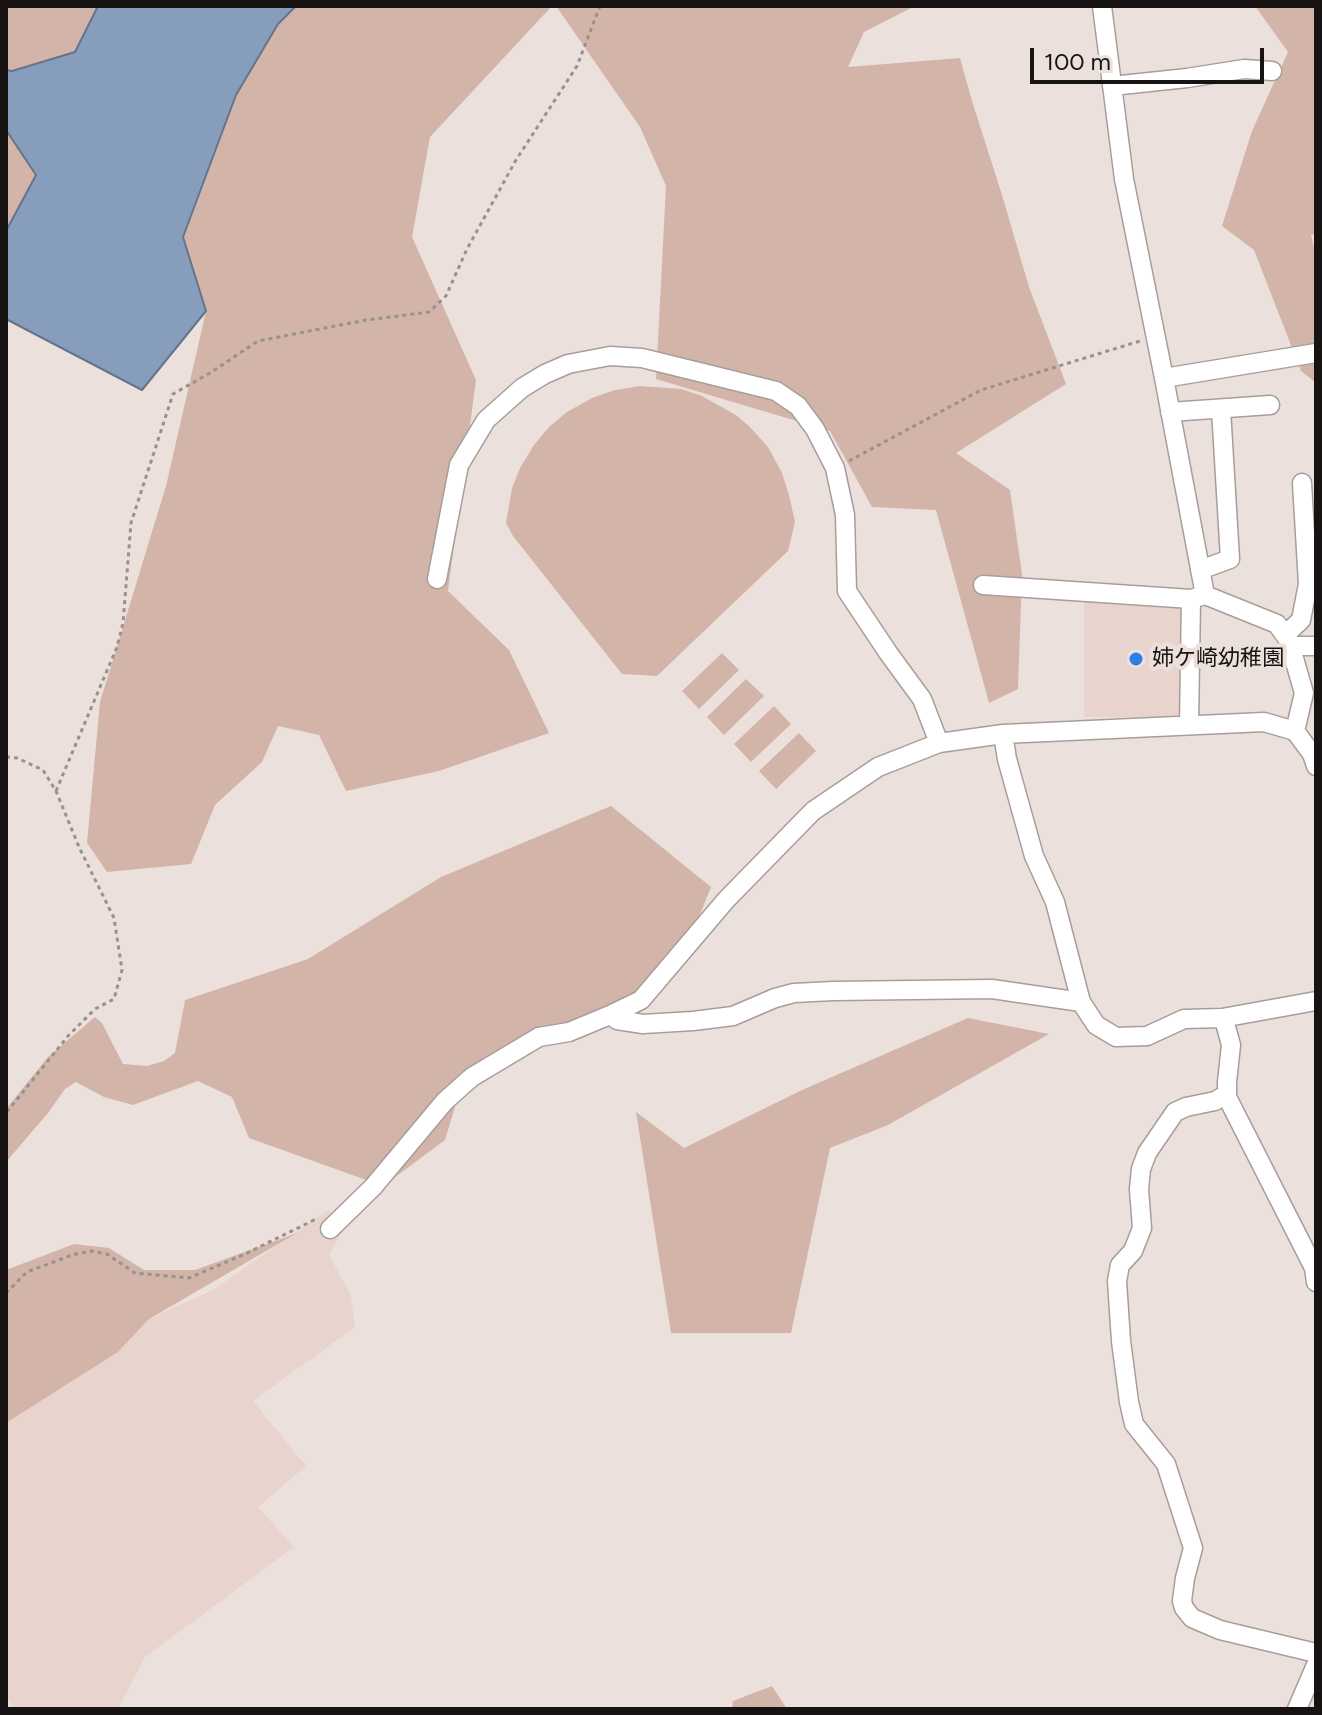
<!DOCTYPE html>
<meta charset="utf-8">
<style>
body{margin:0}
#map{position:relative;width:1322px;height:1715px;overflow:hidden;background:#ece0dc;font-family:Figtree,sans-serif}
canvas{display:block}
.frame{position:absolute;inset:0;border:8px solid #171312;pointer-events:none}
.scale{position:absolute;left:1030px;top:48px;width:234px;height:36px;box-sizing:border-box;border:4px solid #171312;border-top:0;padding-left:10px;font-size:24px;line-height:28px;white-space:nowrap;color:#171312;-webkit-text-stroke:6px #ece0dc;paint-order:stroke}
</style>
<div id="map">
<canvas width="1322" height="1715"></canvas>
<div class="frame"></div>
<div class="scale">100 m</div>
</div>
<script>
const g = document.querySelector('canvas').getContext('2d');
g.lineJoin = 'round';
function paint(path, color) {
  g.fillStyle = color;
  g.fill(path, 'evenodd');
}
function poly(rows) {
  const path = new Path2D();
  for (const r of rows) {
    path.moveTo(r[0], r[1]);
    for (let i = 2; i < r.length; i += 2) path.lineTo(r[i], r[i + 1]);
  }
  return path;
}
function strokePath(path, color, width, dash) {
  g.strokeStyle = color;
  g.lineWidth = width;
  g.lineCap = dash ? 'butt' : 'round';
  g.setLineDash(dash || []);
  g.stroke(path);
}
function label(font, color, halo, rows, align = 'center') {
  g.font = font + ' Figtree,"Noto Sans JP",sans-serif';
  g.lineWidth = 8;
  g.setLineDash([]);
  g.textBaseline = 'middle';
  g.strokeStyle = halo;
  g.fillStyle = color;
  for (const [text, x, y, turn = 0] of rows) {
    g.save();
    g.translate(x, y);
    g.rotate((+turn || 0) * Math.PI / 180);
    g.textAlign = isNaN(turn) ? turn : align;
    if (halo) g.strokeText(text, 0, 0);
    g.fillText(text, 0, 0);
    g.restore();
  }
}
paint(poly([
 [1188,601,1188,717,1084,717,1084,602],
 [328,1210,346,1225,329,1255,351,1295,355,1327,253,1401,306,1466,258,1507,294,1547,145,1657,118,1709,14,1709,6,1698,6,1423,118,1352,149,1319,213,1290]
]), '#e8d4cc');
paint(poly([
 [6,6,98,6,75,52,12,71,6,70],
 [296,6,552,6,430,137,412,237,476,380,448,591,509,650,549,733,439,771,346,791,319,735,278,726,262,762,215,805,191,864,107,872,87,843,100,702,166,486,206,311,183,237,236,95,278,24],
 [556,6,915,6,864,32,848,67,960,58,972,101,1002,195,1029,287,1066,384,956,453,1010,490,1022,574,1018,689,989,703,936,510,872,507,830,431,656,379,666,186,640,127],
 [1255,6,1316,6,1316,234,1311,235,1316,256,1316,383,1301,371,1254,250,1222,226,1252,131,1288,52],
 [6,130,37,175,6,231],
 [640,386,681,389,702,396,736,415,750,427,768,447,782,473,789,495,795,522,788,551,657,676,622,674,513,536,506,523,512,488,520,468,534,445,549,427,567,412,592,398,615,390],
 [722,653,739,670,699,709,682,691],
 [746,679,764,696,724,735,707,717],
 [774,706,791,724,751,762,734,744],
 [799,733,816,751,776,789,759,771],
 [611,806,711,887,695,927,630,997,465,1074,445,1140,383,1186,249,1138,232,1097,198,1081,133,1105,104,1097,76,1082,65,1089,48,1113,6,1162,6,1109,48,1057,95,1017,102,1023,123,1064,147,1066,164,1061,175,1053,185,1000,308,959,441,877],
 [968,1018,1049,1034,888,1125,830,1148,791,1333,671,1333,636,1112,684,1148,802,1090],
 [297,1233,149,1319,118,1352,6,1423,6,1270,74,1244,109,1248,144,1270,195,1270],
 [772,1686,787,1709,732,1709,733,1701]
]), '#d3b4a9');
const water = poly([
 [98,6,296,6,278,24,236,95,183,237,206,311,142,390,6,319,6,231,36,175,6,130,6,70,12,71,75,52,98,6]
]);
paint(water, '#879dbc');
strokePath(water, '#657489', 2);
const minor = poly([
 [1102,6,1124,179,1164,378,1205,595],
 [1112,86,1187,78,1244,69,1272,71],
 [1164,378,1316,353],
 [1170,412,1270,405],
 [1200,570,1230,559,1221,409],
 [437,579,459,465,486,420,522,388,545,374,568,364,610,356,642,358,776,391,798,406,815,429,835,468,845,515,847,591,889,654,922,699,939,743],
 [983,585,1191,599,1205,595,1277,624,1289,641,1304,693,1295,731],
 [1285,635,1301,620,1308,584,1302,483],
 [1291,646,1316,646],
 [1189,725,1191,599],
 [1003,734,1007,759,1034,856,1055,902,1081,1002,1096,1025,1116,1037,1147,1036,1184,1019,1222,1018,1225,1023,1231,1045,1227,1082,1227,1097,1314,1268,1316,1282],
 [610,1015,617,1020,643,1024,693,1021,733,1016,775,998,794,993,833,991,992,989,1081,1002],
 [1222,1018,1316,1001],
 [1227,1094,1215,1101,1186,1107,1175,1112,1147,1153,1141,1169,1139,1189,1142,1228,1133,1251,1120,1265,1117,1281,1121,1341,1129,1402,1134,1424,1166,1464,1193,1548,1185,1578,1182,1601,1184,1608,1192,1618,1220,1630,1316,1653],
 [330,1229,373,1187,445,1101,472,1077,539,1037,569,1032,610,1015,641,1000,726,900,813,811,878,767,939,743,1003,734,1264,722,1295,731,1312,754,1316,766],
 [1297,1709,1316,1665]
]);
strokePath(minor, '#a89d99', 21);
strokePath(poly([
 [849,461,981,390,1140,341],
 [6,757,17,758,43,770,56,791,79,847,114,918,122,970,114,999,95,1009,68,1036,6,1113],
 [56,791,117,647,123,623,131,523,173,394,210,373,258,341,366,320,429,312,446,296,467,249,516,160,577,66,600,6],
 [6,1293,27,1272,72,1255,91,1251,107,1254,135,1273,189,1278,245,1254,318,1218]
]), '#99918e', 3, [4, 4]);
strokePath(minor, '#fff', 18);
for (const [x, y, r, color] of [
 [1136,659,8,"#2b7de8"]
]) {
  const dot = new Path2D();
  dot.arc(x, y, r, 0, 2 * Math.PI);
  g.fillStyle = color;
  g.fill(dot);
  strokePath(dot, '#ece0dc', 3);
}
label('22px', '#171312', '#ece0dc', [
 ["姉ケ崎幼稚園",1152,659]
], 'left');
</script>
